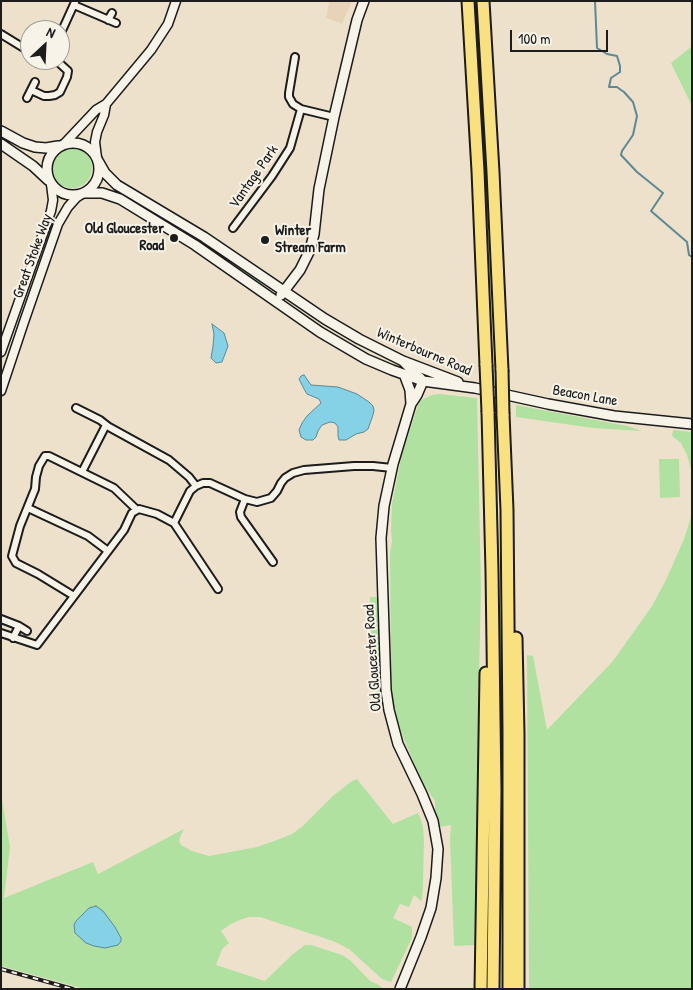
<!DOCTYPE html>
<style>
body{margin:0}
#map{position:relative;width:693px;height:990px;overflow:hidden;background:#eee1cc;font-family:"Patrick Hand",sans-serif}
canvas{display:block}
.frame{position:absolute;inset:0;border:2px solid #1c1c1c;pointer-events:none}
.north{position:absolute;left:20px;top:20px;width:50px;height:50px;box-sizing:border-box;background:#f7f3e8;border:1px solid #9f9d96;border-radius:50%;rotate:25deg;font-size:14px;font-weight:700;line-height:20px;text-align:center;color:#1c1c1c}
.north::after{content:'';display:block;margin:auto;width:18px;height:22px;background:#1c1c1c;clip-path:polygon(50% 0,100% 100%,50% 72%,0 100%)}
.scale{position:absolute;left:510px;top:30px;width:98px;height:22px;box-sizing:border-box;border:2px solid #1c1c1c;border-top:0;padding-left:6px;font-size:15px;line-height:18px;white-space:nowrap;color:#1c1c1c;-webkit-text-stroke:4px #f7f3e8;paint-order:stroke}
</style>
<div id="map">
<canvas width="693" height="990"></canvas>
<div class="frame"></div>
<div class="north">N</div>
<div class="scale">100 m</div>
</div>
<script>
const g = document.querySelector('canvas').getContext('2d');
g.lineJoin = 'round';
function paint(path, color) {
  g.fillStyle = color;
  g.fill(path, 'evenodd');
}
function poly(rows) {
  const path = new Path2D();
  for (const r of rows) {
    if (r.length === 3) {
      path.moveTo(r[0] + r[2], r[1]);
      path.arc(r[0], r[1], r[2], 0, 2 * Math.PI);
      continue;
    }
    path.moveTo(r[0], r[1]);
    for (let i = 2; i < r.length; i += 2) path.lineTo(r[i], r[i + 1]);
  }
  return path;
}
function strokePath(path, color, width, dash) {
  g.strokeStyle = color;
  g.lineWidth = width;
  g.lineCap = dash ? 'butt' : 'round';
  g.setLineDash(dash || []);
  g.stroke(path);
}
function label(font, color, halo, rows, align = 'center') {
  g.font = font + ' "Patrick Hand",sans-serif';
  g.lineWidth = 4;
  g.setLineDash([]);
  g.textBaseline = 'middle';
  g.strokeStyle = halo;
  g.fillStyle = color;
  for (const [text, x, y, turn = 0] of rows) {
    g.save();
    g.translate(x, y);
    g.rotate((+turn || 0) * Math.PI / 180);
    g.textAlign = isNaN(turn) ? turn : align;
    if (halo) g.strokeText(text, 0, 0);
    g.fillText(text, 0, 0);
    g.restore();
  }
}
paint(poly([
 [328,1,352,1,342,24,326,18,329,2]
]), '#e7d4b8');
paint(poly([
 [692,46,692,106,671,63],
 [72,168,20],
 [125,195,188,233,263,282,259,288,123,198],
 [439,394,477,398,481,589,478,721,477,845,475,945,454,946,450,839,451,825,439,827,435,811,435,801,422,782,399,727,393,702,391,679,390,553,392,541,391,530,392,504,402,454,418,405,421,400,432,395],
 [516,405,627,426,642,431,593,428,516,417],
 [673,430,692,432,692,473,687,455,681,443,672,436],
 [659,459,679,459,680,497,660,498],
 [692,514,692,989,529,989,527,655,533,656,547,730,613,661,652,606,666,580,684,539],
 [370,597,381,597,383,694,377,694,371,658],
 [357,779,393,824,418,813,421,820,423,827,424,840,423,884,422,900,421,901,414,895,409,907,400,904,393,918,412,927,412,938,391,982,382,979,349,949,333,941,260,917,249,917,242,919,231,924,221,931,229,943,222,949,216,965,265,981,293,954,305,945,311,945,342,955,351,961,370,981,377,984,384,989,85,989,1,966,1,793,10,847,4,898,93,862,98,874,184,829,180,837,179,841,181,845,192,851,209,856,257,847,277,840,292,834,304,825,334,795,352,781]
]), '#b0e1a1');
const water = poly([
 [212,324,224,333,228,346,222,362,216,363,211,358,213,346,214,334,212,324],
 [304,375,311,385,338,387,357,394,369,402,373,406,374,410,373,415,368,429,364,432,356,434,346,440,339,440,338,436,338,427,335,423,330,422,322,425,318,431,316,437,313,440,306,440,301,437,299,430,302,423,307,416,321,403,319,399,307,394,304,389,299,379,301,376,304,375],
 [96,906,103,911,115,927,121,938,121,941,118,945,105,948,94,946,86,943,75,933,74,925,76,921,89,908,96,906]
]);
paint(water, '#85d1e5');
strokePath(water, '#5b8995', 1);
strokePath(poly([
 [595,1,597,48,607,54,617,56,620,66,620,72,611,78,609,87,617,87,621,90,624,92,633,102,637,116,633,135,622,151,621,155,637,172,663,193,651,211,687,242,689,255,692,257]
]), '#5b8995', 2);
const minor = poly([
 [74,5,116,23],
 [108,20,112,13],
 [1,34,27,50,30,51],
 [60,35,75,2],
 [295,57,289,93,289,97,293,104,301,109,334,117],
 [31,90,44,96,49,96,55,95,60,92,67,77,68,71,56,60],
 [27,98,35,82],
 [233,228,272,176,290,148,301,109],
 [76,408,100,420,109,427,169,460,189,477,196,486],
 [82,472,106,425],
 [245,499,257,502,271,498,277,491,281,483,285,478,293,473,304,470,354,466,373,466,392,468],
 [28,508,88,536,108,551],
 [174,523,190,491,196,486,203,483,210,483,245,499,240,512,241,517,273,562],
 [74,596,38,574,16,563,12,556,20,526,35,489,36,477,39,466,45,456,49,456,114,488,137,510],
 [1,619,19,626,13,638],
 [19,626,27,631],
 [1,633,37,645,124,530,132,513,139,509,157,514,174,523,218,589]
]);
const tertiary = poly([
 [63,145,96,110,106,104,151,50,168,24,176,1],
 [97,158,95,142,97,132,104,115,106,104],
 [1,352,51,211,53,200,51,184],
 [1,391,24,322,58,224,68,207,76,198,82,194]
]);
const secondary = poly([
 [1,131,23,143,35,147,46,148,58,146],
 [73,169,26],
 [1,144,33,166,48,180],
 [97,159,105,173,117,185,204,237,325,319,359,339,403,361,458,382],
 [84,193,102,193,120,199,195,245,320,332,366,359,392,370,423,381,475,388,548,404,614,416,692,424],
 [281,295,300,270,310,250,314,234,319,189,334,117,357,20,364,1],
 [404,374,410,390,411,404],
 [400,989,421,937,431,908,436,878,438,849,433,821,422,794,398,744,389,710,386,690,381,538,384,506,393,464,411,404,417,395,423,381,403,361]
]);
const motorway = poly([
 [468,1,478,171,486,365],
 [483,1,493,172,502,370],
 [488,412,492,571,495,790,493,989],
 [503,414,507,510,509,732,509,989],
 [516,638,518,734,518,989],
 [481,989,486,673]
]);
strokePath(minor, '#1c1c1c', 10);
strokePath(tertiary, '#1c1c1c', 11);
strokePath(secondary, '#1c1c1c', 12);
strokePath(motorway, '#1c1c1c', 15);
strokePath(minor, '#f7f3e8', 6);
strokePath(tertiary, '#f7f3e8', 8);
strokePath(secondary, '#f7f3e8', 9);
strokePath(motorway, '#fae180', 11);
const rail = poly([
 [1,969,73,989]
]);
strokePath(rail, '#1c1c1c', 4);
strokePath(rail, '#f7f3e8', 2, [5.5]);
const motorwayBridge = poly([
 [486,365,488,412],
 [502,370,503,414]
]);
strokePath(motorwayBridge, '#1c1c1c', 15, []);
strokePath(motorwayBridge, '#fae180', 11);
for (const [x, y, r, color] of [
 [174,238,5,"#1c1c1c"],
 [265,240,5,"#1c1c1c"]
]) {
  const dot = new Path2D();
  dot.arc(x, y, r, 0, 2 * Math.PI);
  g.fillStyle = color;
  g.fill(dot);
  strokePath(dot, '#f7f3e8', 2);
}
label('15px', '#1c1c1c', '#f7f3e8', [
 ["Vantage Park",254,177,-55],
 ["Great Stoke Way",33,256,-70],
 ["Winterbourne Road",424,352,23],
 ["Beacon Lane",585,396,10],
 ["Old Gloucester Road",373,658,-94]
]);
label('bold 15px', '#1c1c1c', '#f7f3e8', [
 ["Old Gloucester",164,229],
 ["Road",164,246],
 ["Winter",275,231,"left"],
 ["Stream Farm",275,248,"left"]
], 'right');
</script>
